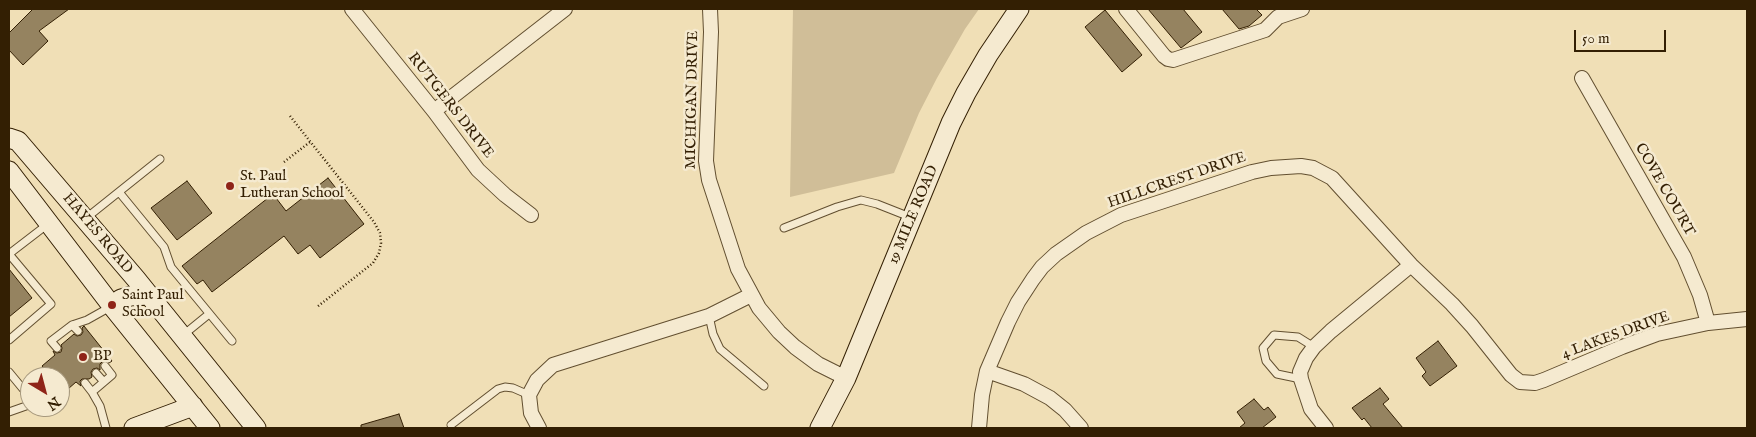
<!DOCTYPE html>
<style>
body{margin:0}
#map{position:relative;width:1756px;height:437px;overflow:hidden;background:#f0dfb6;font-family:"IM FELL English",serif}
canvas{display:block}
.frame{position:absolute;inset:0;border:10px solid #331f03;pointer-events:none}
.north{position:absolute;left:20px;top:367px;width:50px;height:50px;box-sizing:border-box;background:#f5ead0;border:1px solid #a7997e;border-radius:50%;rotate:143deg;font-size:14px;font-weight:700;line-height:20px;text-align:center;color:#331f03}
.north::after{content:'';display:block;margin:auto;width:18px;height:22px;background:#8f2418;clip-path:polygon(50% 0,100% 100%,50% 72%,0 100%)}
.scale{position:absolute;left:1574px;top:30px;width:92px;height:22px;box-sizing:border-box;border:2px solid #331f03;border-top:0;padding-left:6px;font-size:15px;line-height:18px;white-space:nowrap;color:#331f03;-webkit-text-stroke:4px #f5ead0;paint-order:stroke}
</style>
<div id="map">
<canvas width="1756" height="437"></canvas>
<div class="frame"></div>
<div class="north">N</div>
<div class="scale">50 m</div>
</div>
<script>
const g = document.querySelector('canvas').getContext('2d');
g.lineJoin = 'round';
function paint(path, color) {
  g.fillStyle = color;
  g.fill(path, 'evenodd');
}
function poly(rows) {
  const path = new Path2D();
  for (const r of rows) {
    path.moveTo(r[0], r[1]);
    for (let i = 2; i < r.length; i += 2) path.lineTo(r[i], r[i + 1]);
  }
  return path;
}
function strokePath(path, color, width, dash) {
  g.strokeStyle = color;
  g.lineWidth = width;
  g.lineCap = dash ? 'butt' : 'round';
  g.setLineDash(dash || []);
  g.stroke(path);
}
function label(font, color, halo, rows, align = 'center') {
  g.font = font + ' "IM FELL English",serif';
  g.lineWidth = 5;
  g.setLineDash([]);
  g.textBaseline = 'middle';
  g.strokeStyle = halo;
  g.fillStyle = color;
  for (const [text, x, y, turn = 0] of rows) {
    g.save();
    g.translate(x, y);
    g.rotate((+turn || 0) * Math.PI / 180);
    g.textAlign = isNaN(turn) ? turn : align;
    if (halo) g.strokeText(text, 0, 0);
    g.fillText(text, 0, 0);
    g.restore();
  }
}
paint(poly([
 [793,9,979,9,965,29,937,78,919,113,894,173,790,197]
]), '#d0be98');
const building = poly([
 [33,9,69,9,39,31,48,41,23,65,9,50,9,33,33,9],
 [1148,9,1183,9,1202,32,1181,48,1148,9],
 [1222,9,1256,9,1262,15,1249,26,1239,29,1222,9],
 [1105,10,1142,55,1122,72,1085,27,1105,10],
 [328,178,364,224,320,258,310,245,298,254,284,236,212,292,203,280,197,284,182,266,273,194,286,211,328,178],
 [187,181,212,213,177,240,151,208,187,181],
 [9,269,32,298,9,317,9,269],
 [84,326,112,361,109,363,107,361,102,362,100,364,100,370,97,368,93,369,91,372,92,377,89,379,82,379,80,381,81,386,76,382,60,396,60,377,51,377,42,366,55,355,53,351,57,353,61,352,62,348,61,345,74,334,77,336,81,335,83,332,82,328,84,326],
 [1438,341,1457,366,1430,386,1422,376,1426,372,1416,358,1438,341],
 [1380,388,1389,399,1383,404,1403,428,1372,428,1364,418,1362,420,1352,408,1380,388],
 [1254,399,1264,410,1268,407,1276,417,1262,428,1239,428,1245,423,1237,412,1254,399],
 [399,414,404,428,361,428,361,425,399,414]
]);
paint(building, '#958360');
strokePath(building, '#331f03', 1);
const lane = poly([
 [119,192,164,247,171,267,232,341],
 [85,219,160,159],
 [784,228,837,207,861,200,877,204,910,217],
 [9,254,51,304,9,340],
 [9,254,48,224],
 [709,316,713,334,720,349,764,386],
 [78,331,72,325,87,320,112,306],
 [182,336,209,314],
 [57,348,51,341,72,325],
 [105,366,112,375,92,392,100,406,106,428],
 [9,372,28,395,30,400,26,406,9,412],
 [96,373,104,382],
 [1301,379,1277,374,1266,361,1263,348,1274,335,1298,337,1314,347],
 [85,383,92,392],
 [451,425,498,389,505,387,513,388,529,395]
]);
const street = poly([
 [352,9,434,111,478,170,505,195,531,215],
 [710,9,711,32,706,161,709,180,738,269,759,308,779,332,795,347,818,364,846,378],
 [1126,9,1164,56,1168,59,1173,60,1265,30,1278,17,1302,9],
 [1582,78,1684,257,1700,295,1708,323],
 [434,111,565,9],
 [987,371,1024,384,1050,398,1065,410,1081,428],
 [539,428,531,413,529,395,537,380,553,365,709,316,751,295],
 [979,428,982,395,987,371,1008,322,1018,302,1033,279,1042,267,1056,254,1086,233,1121,215,1252,172,1271,168,1301,166,1313,168,1332,178,1411,265,1452,304,1472,326,1511,375,1520,382,1535,383,1544,380,1622,347,1657,334,1708,323,1747,319],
 [1326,428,1311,409,1301,379,1300,372,1306,358,1314,347,1331,331,1411,265]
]);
const secondary = poly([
 [9,138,18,141,136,279,256,428],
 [9,171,112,306,210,428],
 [112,306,121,299,131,296,148,295],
 [134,428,193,406],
 [820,428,846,378,951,123,966,93,988,55,1019,9]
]);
strokePath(lane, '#624f30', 9);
strokePath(street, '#624f30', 16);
strokePath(secondary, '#331f03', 21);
strokePath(poly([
 [290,116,374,222,380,233,381,243,379,253,373,263,317,307],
 [284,162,310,142]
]), '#331f03', 2.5, [1, 2.5]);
strokePath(lane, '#f5ead0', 7);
strokePath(street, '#f5ead0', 14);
strokePath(secondary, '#f5ead0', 19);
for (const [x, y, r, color] of [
 [230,186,5,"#8f2418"],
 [112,305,5,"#8f2418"],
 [83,357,5,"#8f2418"]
]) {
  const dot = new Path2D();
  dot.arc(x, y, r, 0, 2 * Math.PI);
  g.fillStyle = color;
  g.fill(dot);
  strokePath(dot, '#f5ead0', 2);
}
label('15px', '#331f03', '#f5ead0', [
 ["MICHIGAN DRIVE",693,100,-89],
 ["RUTGERS DRIVE",450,106,52],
 ["HILLCREST DRIVE",1177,181,-19],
 ["COVE COURT",1664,190,60],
 ["19 MILE ROAD",914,215,-67],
 ["HAYES ROAD",97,234,50],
 ["4 LAKES DRIVE",1616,336,-20]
]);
label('15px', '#331f03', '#f5ead0', [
 ["St. Paul",240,177],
 ["Lutheran School",240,194],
 ["Saint Paul",122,296],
 ["School",122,313],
 ["BP",93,357]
], 'left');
</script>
